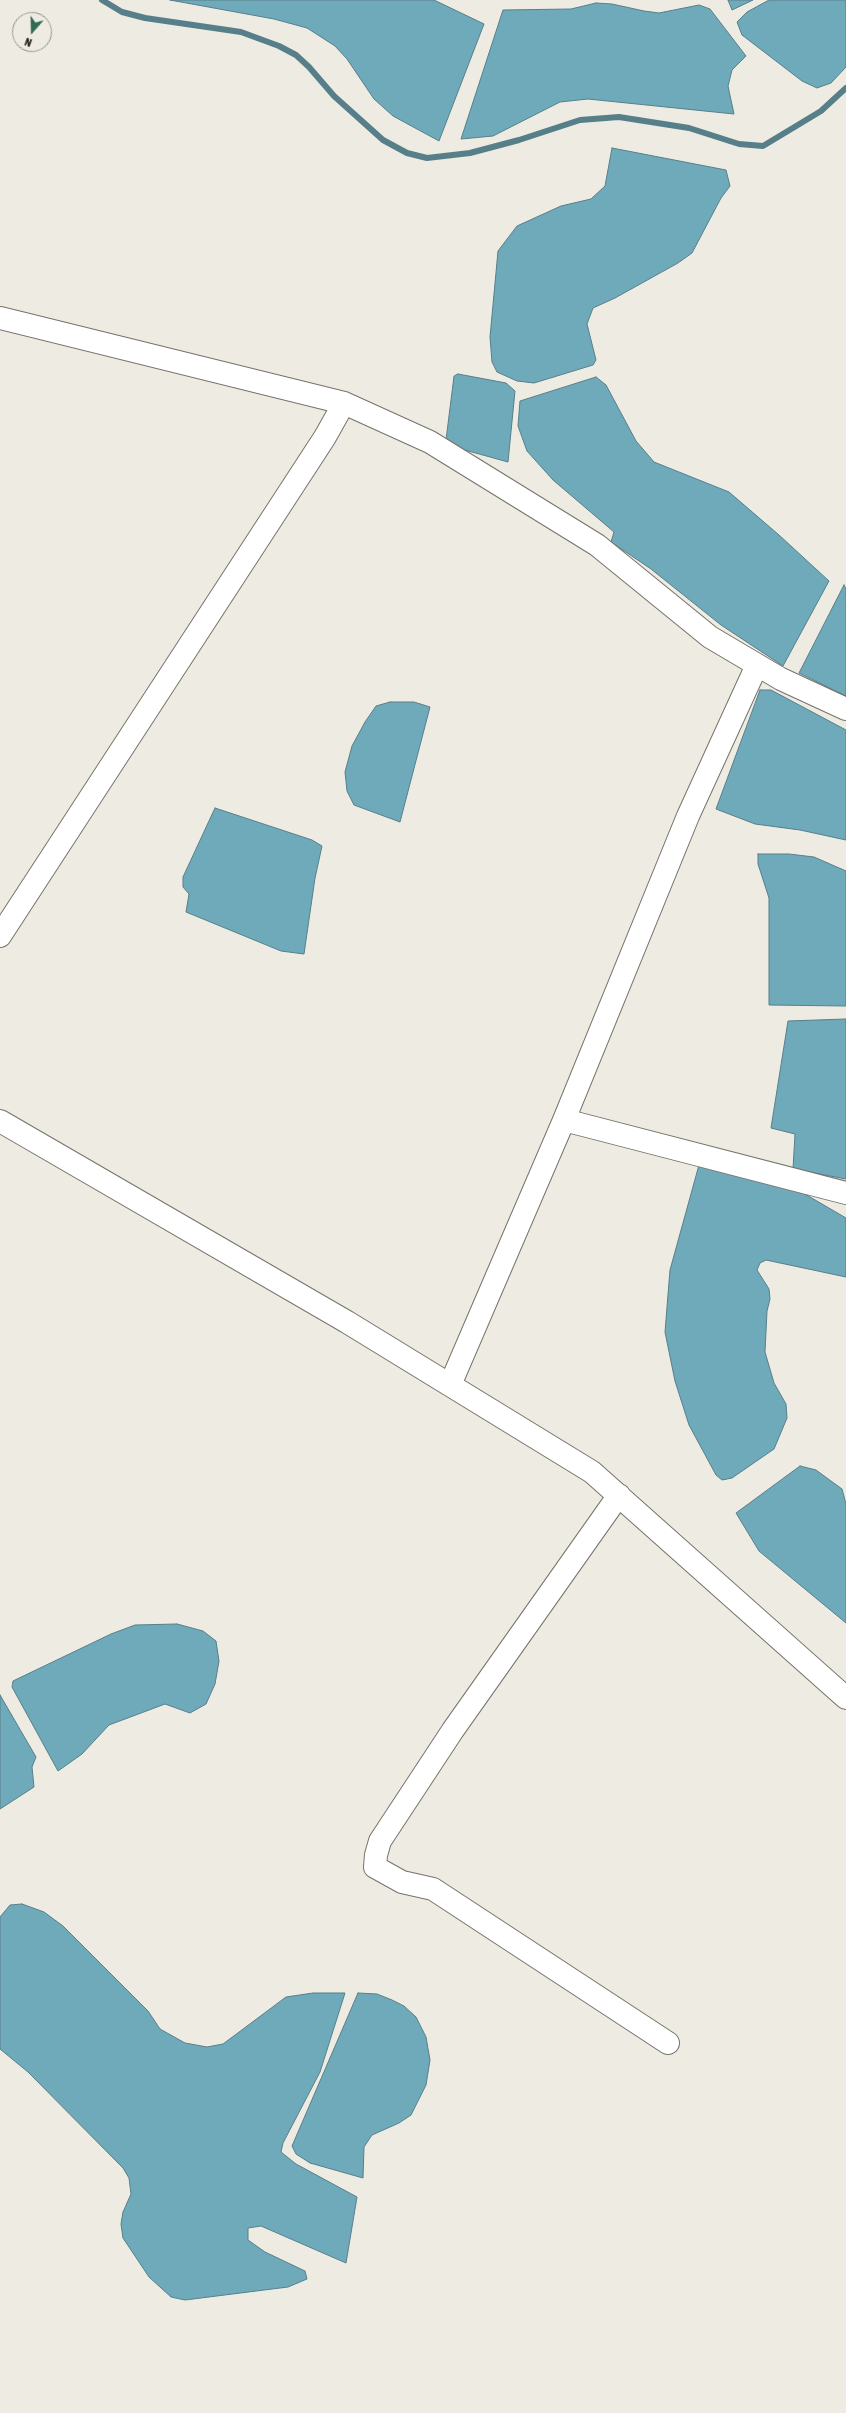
<!DOCTYPE html>
<style>
body{margin:0}
#map{position:relative;width:846px;height:2413px;overflow:hidden;background:#eeebe2;font-family:"Asap Condensed",sans-serif}
canvas{display:block}
.north{position:absolute;left:12px;top:12px;width:40px;height:40px;box-sizing:border-box;background:#eeebe2;border:1px solid #9a9891;border-radius:50%;rotate:200deg;font-size:11px;font-weight:700;line-height:16px;text-align:center;color:#1c1b18}
.north::after{content:'';display:block;margin:auto;width:14px;height:18px;background:#316b53;clip-path:polygon(50% 0,100% 100%,50% 72%,0 100%)}
</style>
<div id="map">
<canvas width="846" height="2413"></canvas>
<div class="north">N</div>
</div>
<script>
const g = document.querySelector('canvas').getContext('2d');
g.lineJoin = 'round';
function paint(path, color) {
  g.fillStyle = color;
  g.fill(path, 'evenodd');
}
function poly(rows) {
  const path = new Path2D();
  for (const r of rows) {
    path.moveTo(r[0], r[1]);
    for (let i = 2; i < r.length; i += 2) path.lineTo(r[i], r[i + 1]);
  }
  return path;
}
function strokePath(path, color, width, dash) {
  g.strokeStyle = color;
  g.lineWidth = width;
  g.lineCap = dash ? 'butt' : 'round';
  g.setLineDash(dash || []);
  g.stroke(path);
}
const water = poly([
 [170,0,434,0,484,24,439,141,393,116,374,99,347,59,335,46,307,28,274,19,170,0],
 [728,0,753,0,732,10,728,0],
 [769,0,846,0,846,67,831,83,817,88,802,81,742,35,737,22,747,12,769,0],
 [596,3,612,4,644,11,659,13,699,5,710,9,746,56,732,70,728,86,734,114,588,99,560,102,493,136,461,139,503,10,571,9,596,3],
 [612,148,726,170,730,186,721,198,692,253,678,263,615,298,593,308,587,324,596,360,593,365,534,383,517,381,497,372,492,362,490,337,498,251,517,226,561,206,591,199,605,186,612,148],
 [458,374,506,383,515,391,508,462,454,447,446,440,454,376,458,374],
 [596,377,606,385,636,441,654,462,729,492,779,535,829,581,783,666,721,625,651,569,611,542,614,532,553,480,527,451,518,426,520,401,596,377],
 [844,585,846,589,846,696,799,673,844,585],
 [760,690,771,690,846,730,846,840,800,830,755,824,716,809,760,690],
 [390,702,414,702,430,707,400,822,354,805,347,791,345,772,352,746,365,722,376,706,390,702],
 [215,808,312,840,322,846,315,878,304,954,281,951,186,912,189,894,183,887,183,877,215,808],
 [758,854,789,854,814,857,846,871,846,1006,769,1005,769,898,758,864,758,854],
 [846,1019,846,1179,793,1169,795,1134,771,1128,788,1021,846,1019],
 [699,1165,798,1190,846,1218,846,1277,766,1260,760,1263,757,1270,769,1289,770,1299,767,1311,765,1352,774,1383,786,1404,787,1418,774,1449,732,1478,722,1480,716,1475,689,1425,675,1381,665,1332,670,1270,699,1165],
 [800,1466,816,1470,842,1489,846,1504,846,1623,759,1551,736,1513,800,1466],
 [177,1624,203,1631,216,1641,219,1661,215,1684,206,1704,190,1713,165,1704,109,1725,82,1754,58,1771,12,1687,13,1681,111,1634,135,1625,177,1624],
 [0,1695,36,1757,32,1767,34,1787,0,1809,0,1695],
 [22,1904,44,1912,63,1926,148,2011,160,2029,185,2043,207,2047,223,2044,286,1997,313,1993,345,1993,320,2072,283,2143,281,2152,296,2164,357,2197,346,2263,261,2226,248,2228,248,2240,265,2252,305,2271,307,2279,288,2287,185,2300,171,2297,149,2277,123,2238,121,2224,123,2212,131,2194,129,2178,123,2168,28,2072,0,2049,0,1917,10,1905,22,1904],
 [358,1993,377,1994,392,2000,404,2006,416,2017,426,2037,430,2060,426,2085,411,2115,399,2123,372,2135,364,2147,363,2178,310,2163,296,2154,292,2146,358,1993]
]);
paint(water, '#6faabb');
strokePath(water, '#567f8a', 1);
strokePath(poly([
 [102,0,122,12,145,18,241,32,279,46,296,55,309,67,334,96,383,140,407,153,427,158,470,153,519,140,580,120,619,117,689,128,739,144,763,146,821,111,846,88]
]), '#567f8a', 6);
const minor = poly([
 [0,318,344,403,430,442,597,545,710,637,781,679,846,709],
 [0,936,325,437,344,403],
 [564,1120,846,1193],
 [0,1121,347,1322,592,1472,846,1698],
 [450,1385,564,1120,688,816,757,665],
 [619,1495,453,1730,380,1841,376,1855,375,1867,402,1882,433,1889,668,2043]
]);
strokePath(minor, '#75736a', 24);
strokePath(minor, '#fff', 22);
</script>
